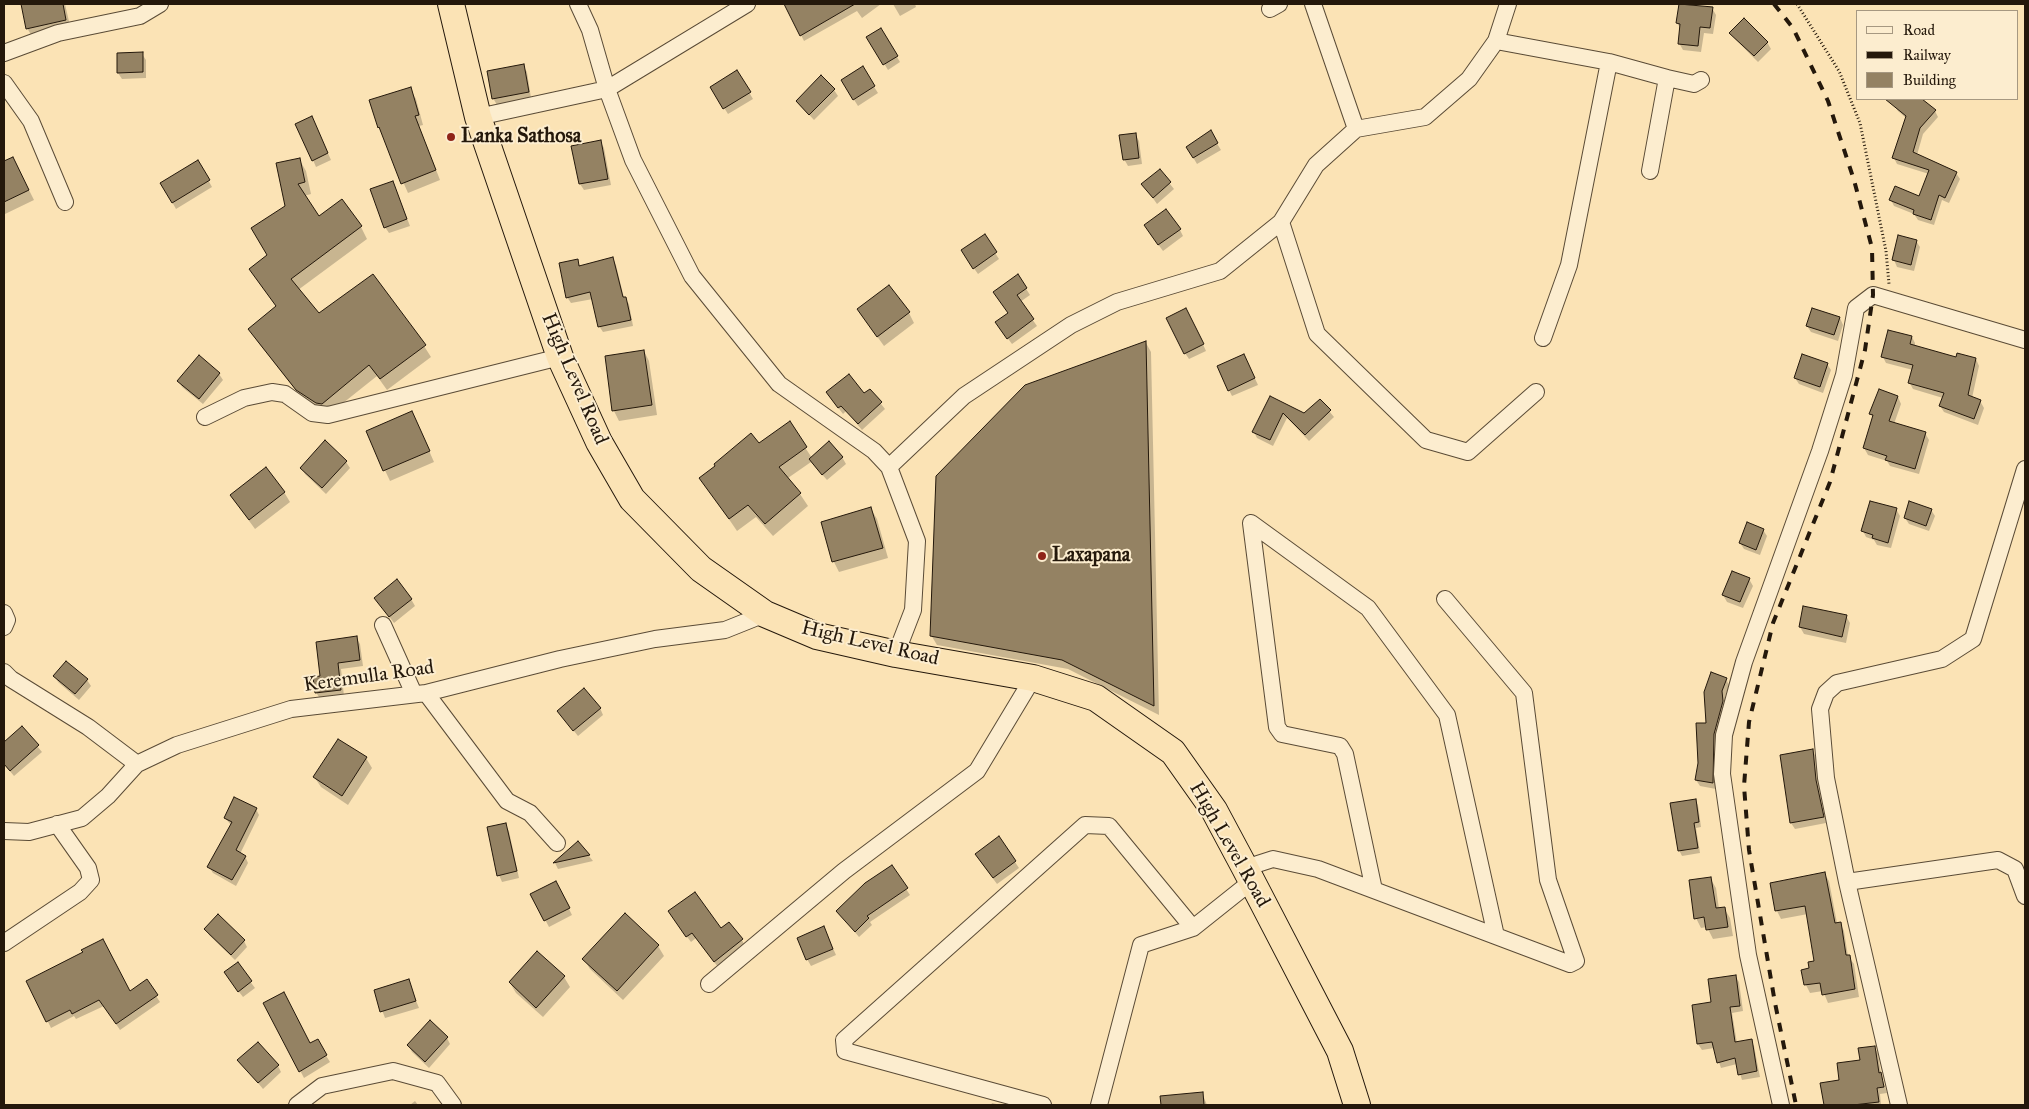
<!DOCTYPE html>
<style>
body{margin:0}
#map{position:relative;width:2029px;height:1109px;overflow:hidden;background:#fbe3b5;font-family:"IM FELL Great Primer",serif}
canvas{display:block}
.frame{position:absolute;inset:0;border:5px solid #24180b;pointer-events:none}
.legend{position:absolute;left:1856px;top:10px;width:162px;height:90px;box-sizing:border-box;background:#fcedcf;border:1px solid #a69881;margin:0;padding:6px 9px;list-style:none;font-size:15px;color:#24180b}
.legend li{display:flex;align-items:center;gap:10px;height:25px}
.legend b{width:25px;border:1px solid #a69881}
</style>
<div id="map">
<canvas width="2029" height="1109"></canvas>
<div class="frame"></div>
<ul class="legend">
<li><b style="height:6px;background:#fcedcf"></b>Road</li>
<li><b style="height:6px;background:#24180b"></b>Railway</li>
<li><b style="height:14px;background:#948263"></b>Building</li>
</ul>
</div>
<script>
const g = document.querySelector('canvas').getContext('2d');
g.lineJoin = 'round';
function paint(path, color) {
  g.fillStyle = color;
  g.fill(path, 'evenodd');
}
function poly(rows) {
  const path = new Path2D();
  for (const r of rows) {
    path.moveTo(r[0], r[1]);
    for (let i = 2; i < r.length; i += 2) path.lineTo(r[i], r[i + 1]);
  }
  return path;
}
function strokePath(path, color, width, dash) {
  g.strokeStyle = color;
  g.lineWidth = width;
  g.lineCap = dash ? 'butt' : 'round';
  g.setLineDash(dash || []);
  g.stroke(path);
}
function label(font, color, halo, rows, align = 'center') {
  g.font = font + ' "IM FELL Great Primer",serif';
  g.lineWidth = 4;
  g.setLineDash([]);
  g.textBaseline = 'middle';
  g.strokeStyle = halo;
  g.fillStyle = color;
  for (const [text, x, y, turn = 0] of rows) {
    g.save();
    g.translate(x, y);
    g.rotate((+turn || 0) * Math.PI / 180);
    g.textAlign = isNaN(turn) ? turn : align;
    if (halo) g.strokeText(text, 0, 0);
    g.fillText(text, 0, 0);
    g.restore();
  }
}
paint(poly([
 [22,4,65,4,71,30,33,38,27,28],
 [794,4,881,4,862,18,857,11,804,41,787,7],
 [893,4,915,4,916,7,900,16],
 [1680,4,1712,8,1716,15,1713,34,1704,33,1701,52,1683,50,1679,43,1681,29,1677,23],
 [880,29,900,62,888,70,868,37],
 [1731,33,1767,42,1771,49,1758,62,1735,39],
 [142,54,146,60,146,78,122,79,118,73],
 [523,66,527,72,531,98,497,105,493,98],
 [862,68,878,93,858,106,842,81],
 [737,72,753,99,728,114,711,87],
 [410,89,416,99,423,125,419,126,440,180,408,193,379,127],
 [834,90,838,96,814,120,797,102],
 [1900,99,1920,99,1935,111,1938,117,1923,134,1917,155,1956,173,1960,179,1949,203,1942,200,1934,225,1918,220,1914,214,1894,206,1891,200,1919,197,1929,174,1897,164,1894,158,1906,118,1898,111,1894,105],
 [315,124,331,160,316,167,313,160],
 [1210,132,1221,150,1197,164,1187,147],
 [1135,134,1139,141,1142,164,1128,166,1124,159],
 [600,141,604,148,611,185,584,190,580,184,573,147],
 [13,158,34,200,5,214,4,162],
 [299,159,306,171,311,194,304,196,318,218,361,227,367,239,298,290,319,315,424,346,431,357,387,390,377,376,328,415,304,401,257,341,250,329,277,307,251,269,269,255,287,207],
 [198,162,212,187,176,209,162,184],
 [1159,170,1174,189,1157,204,1143,184],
 [393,182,410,226,389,233,385,227],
 [1180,230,1183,236,1163,251,1149,232],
 [984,236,999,259,978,274,966,257],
 [1916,241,1920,247,1914,271,1897,267,1894,260],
 [613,259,616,265,624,298,629,304,633,326,603,332,599,326,593,299,571,303,567,297,577,261,581,267],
 [1018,276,1030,295,1020,302,1037,326,1012,344,1000,328,1009,313],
 [1812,309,1840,318,1843,325,1838,341,1811,332,1807,326],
 [858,310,909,313,914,323,884,346],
 [1190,316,1206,351,1189,359,1185,353],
 [1912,337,1915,343,1915,346,1957,359,1976,359,1979,366,1972,398,1980,401,1984,408,1978,425,1944,412,1940,406,1943,398,1913,389,1909,382,1913,370,1886,363,1883,357],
 [1146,343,1151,352,1159,715,1068,669,937,645,931,635],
 [644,351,649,361,657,415,619,421,614,411],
 [1244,355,1258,385,1232,396,1229,390],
 [1827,364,1831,370,1823,393,1799,384,1795,378],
 [219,374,223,380,203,404,182,387,179,381],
 [870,390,885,409,862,430,846,411,843,414,827,393,864,395],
 [1898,397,1901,404,1894,424,1925,433,1929,440,1919,474,1890,466,1887,461,1868,455,1864,448,1873,418,1871,414],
 [1270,398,1305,415,1320,400,1334,417,1309,441,1287,418,1273,446,1257,438,1254,432],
 [412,412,434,462,390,481,367,432],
 [789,423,812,458,842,457,846,464,827,480,811,462,788,478,800,494,808,506,773,536,756,517,737,531,701,478,759,445],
 [346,462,350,468,326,494,305,474,302,468],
 [284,492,290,502,255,529,231,496],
 [871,509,877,519,888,558,839,572,834,562,822,523],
 [1896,509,1900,516,1891,548,1877,545,1874,540,1866,537,1863,531],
 [1931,510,1935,516,1929,531,1909,524,1905,518],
 [1763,530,1767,536,1760,555,1744,549,1740,543],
 [1749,579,1753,586,1743,608,1727,602,1723,595],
 [375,598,411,599,415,606,394,623],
 [1846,616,1850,623,1846,643,1804,634,1800,627],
 [356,637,360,644,363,666,341,669,344,696,320,699,316,692],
 [55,676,87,680,91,686,79,700,58,682],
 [1726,679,1729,685,1725,697,1726,708,1717,741,1716,789,1700,786,1696,780,1707,724],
 [600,708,603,715,578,736,558,711],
 [22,728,42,752,14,776,4,764,4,744],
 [339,740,366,758,372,768,348,805,321,787,315,778],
 [1813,751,1816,757,1819,787,1826,823,1795,829,1791,823],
 [1695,800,1698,805,1701,827,1696,828,1700,853,1682,856,1679,850],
 [256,809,259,815,240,854,245,856,248,863,236,886,213,873,209,867,231,825,225,818],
 [505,825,509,831,519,878,502,882,499,875],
 [578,842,593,861,558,869,555,863],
 [980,861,1015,862,1019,868,997,884],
 [1824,873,1829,881,1837,923,1840,923,1844,931,1848,956,1854,964,1859,997,1828,1003,1823,991,1810,993,1806,985,1803,971,1810,969,1815,962,1808,914,1781,919,1777,911],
 [1710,878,1716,888,1719,909,1724,908,1730,918,1733,936,1713,939,1707,927,1701,928,1696,918],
 [559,889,572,915,549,927,532,895],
 [906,889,910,895,870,922,872,925,859,937,837,911],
 [625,914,658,946,664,956,623,1000,590,969,584,959],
 [673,918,742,940,745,946,718,967,696,938,691,942],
 [824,928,836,955,811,966,807,959],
 [206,929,244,941,247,947,235,960,209,935],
 [538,953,564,977,570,987,543,1017,516,993,510,983],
 [237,964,255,988,243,997,229,979],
 [1735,976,1739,982,1743,1011,1732,1013,1737,1043,1751,1041,1754,1046,1760,1077,1742,1080,1737,1064,1721,1068,1714,1048,1702,1050,1698,1044,1693,1006,1713,1003],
 [28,981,130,992,146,981,160,1002,120,1030,104,1006,76,1019,74,1016,51,1028],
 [408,981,419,1008,385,1018,375,991],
 [265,1003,310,1045,317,1041,330,1062,304,1078],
 [447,1038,450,1044,429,1068,412,1052,408,1045],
 [1874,1047,1878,1053,1881,1074,1887,1093,1880,1094,1881,1105,1825,1105,1821,1084,1841,1081],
 [239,1060,278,1066,281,1072,263,1089],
 [1202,1093,1207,1105,1183,1105,1182,1095],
 [415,1101,418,1105,410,1105],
 [992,1103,1001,1105,991,1105]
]), '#0003');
const building = poly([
 [21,4,63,4,66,20,26,29,21,4],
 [784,4,855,4,800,36,784,4],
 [1679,4,1713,7,1710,28,1700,27,1698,46,1678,44,1680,24,1676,23,1679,4],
 [1744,18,1768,42,1754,56,1729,33,1744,18],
 [881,28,898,56,883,65,866,37,881,28],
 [143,52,143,72,117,73,117,53,143,52],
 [524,64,529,92,492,99,487,71,524,64],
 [863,66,875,86,853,100,841,80,863,66],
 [737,70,751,92,723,109,710,87,737,70],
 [821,75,835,89,809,115,796,101,821,75],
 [411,87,419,115,415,116,436,170,401,184,379,127,378,128,369,100,411,87],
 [1885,99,1922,99,1936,110,1920,128,1913,152,1957,172,1945,198,1939,195,1931,220,1913,214,1914,210,1889,200,1895,186,1919,196,1929,170,1892,158,1906,116,1885,99],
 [312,116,328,153,312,161,295,124,312,116],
 [1211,130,1218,143,1193,158,1186,147,1211,130],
 [1136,133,1139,158,1123,160,1119,135,1136,133],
 [601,140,608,179,579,184,571,146,601,140],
 [13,157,29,190,4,202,4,161,13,157],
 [300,158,305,182,298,184,319,216,342,199,362,226,291,279,319,313,373,274,426,345,380,379,369,365,322,404,316,403,296,390,248,329,276,306,249,269,267,255,251,228,285,206,276,163,300,158],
 [198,160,210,180,172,203,160,183,198,160],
 [1160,169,1171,182,1153,198,1141,184,1160,169],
 [393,181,407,219,384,228,370,189,393,181],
 [1166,209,1181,229,1158,245,1144,225,1166,209],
 [985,234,997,252,973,269,961,250,985,234],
 [1898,235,1917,240,1911,265,1892,260,1898,235],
 [613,257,623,297,626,297,631,320,598,327,590,292,566,298,559,263,578,259,579,266,613,257],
 [1018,274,1027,288,1017,295,1034,319,1007,339,995,322,1008,313,993,292,1018,274],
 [889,285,910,312,877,337,857,309,889,285],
 [1186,308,1204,344,1184,354,1166,318,1186,308],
 [1812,308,1840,317,1834,335,1806,326,1812,308],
 [1888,330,1912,336,1910,344,1956,357,1957,353,1976,358,1968,395,1981,400,1974,419,1939,406,1944,393,1908,383,1913,365,1881,357,1888,330],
 [1146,341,1154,706,1062,660,930,636,936,476,1025,385,1146,341],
 [644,350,652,405,612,411,605,356,644,350],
 [1244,354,1255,378,1228,391,1217,366,1244,354],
 [1802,354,1828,363,1820,387,1794,378,1802,354],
 [199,355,220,373,199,399,177,381,199,355],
 [849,374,864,393,870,389,882,402,858,424,841,406,838,408,826,392,849,374],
 [1879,389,1898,396,1889,421,1926,432,1915,469,1885,460,1887,456,1863,448,1873,415,1869,414,1879,389],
 [1270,396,1304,413,1320,399,1331,410,1305,435,1283,413,1270,440,1252,432,1270,396],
 [412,411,430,451,383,471,366,431,412,411],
 [790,421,807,447,779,467,801,493,765,524,748,505,729,519,699,478,715,466,714,464,751,433,759,443,790,421],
 [325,440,347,461,322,488,300,468,325,440],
 [829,441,843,457,822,475,809,459,829,441],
 [266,467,285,492,249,520,230,495,266,467],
 [1870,501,1897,508,1888,543,1872,538,1873,535,1861,531,1870,501],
 [1909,501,1932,509,1926,526,1904,518,1909,501],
 [871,507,883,548,832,562,821,522,871,507],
 [1747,522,1764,529,1756,550,1739,543,1747,522],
 [1732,571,1750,578,1740,602,1722,595,1732,571],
 [397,579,412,599,389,617,374,598,397,579],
 [1803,606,1847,615,1842,637,1799,627,1803,606],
 [357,636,360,660,338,663,341,690,315,693,313,677,320,676,316,642,357,636],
 [66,661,88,679,75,694,53,676,66,661],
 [1711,672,1727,678,1722,691,1723,701,1714,734,1713,783,1695,780,1698,763,1696,723,1706,723,1704,692,1711,672],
 [584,688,601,708,573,731,557,711,584,688],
 [22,726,39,745,10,771,4,764,4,742,22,726],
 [338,739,367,757,342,796,313,777,338,739],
 [1813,749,1816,780,1824,817,1790,823,1780,755,1813,749],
 [234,797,257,808,236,850,246,856,232,880,207,867,232,822,224,818,234,797],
 [1696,799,1699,822,1694,823,1698,848,1678,851,1670,803,1696,799],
 [506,823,517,871,497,876,487,827,506,823],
 [999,836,1016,861,993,878,975,854,999,836],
 [578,841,590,855,553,863,578,841],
 [892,865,908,888,867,916,869,918,855,932,836,911,865,883,892,865],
 [1825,872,1835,923,1841,922,1846,955,1850,955,1855,989,1822,995,1820,983,1804,985,1801,970,1809,968,1808,962,1814,961,1805,906,1775,911,1770,883,1825,872],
 [1711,877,1716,908,1725,907,1728,927,1706,930,1704,917,1694,919,1689,880,1711,877],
 [556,881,570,908,544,921,530,894,556,881],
 [695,892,721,928,729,922,743,939,714,962,692,933,686,937,668,911,695,892],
 [625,913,659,945,617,991,582,959,625,913],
 [218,914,245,940,231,955,204,929,218,914],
 [824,926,833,949,806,960,797,938,824,926],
 [103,939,130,991,147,979,158,995,116,1024,99,1000,72,1014,70,1010,46,1022,26,981,83,952,81,950,103,939],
 [537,951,565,976,536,1008,509,982,537,951],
 [238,962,252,981,238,992,224,972,238,962],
 [1736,975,1740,1006,1730,1007,1735,1042,1752,1039,1757,1071,1738,1075,1735,1058,1717,1063,1712,1042,1697,1044,1692,1005,1711,1002,1708,979,1736,975],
 [409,979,416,1001,380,1012,374,990,409,979],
 [284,992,310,1043,318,1039,327,1055,299,1072,263,1003,284,992],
 [430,1020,448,1037,425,1062,407,1045,430,1020],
 [258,1042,279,1065,258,1083,237,1060,258,1042],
 [1875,1046,1879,1073,1881,1072,1884,1087,1877,1088,1879,1102,1853,1105,1824,1105,1820,1083,1839,1080,1837,1063,1860,1060,1858,1048,1875,1046],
 [1203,1092,1204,1105,1161,1105,1160,1096,1203,1092]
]);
paint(building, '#948263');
strokePath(building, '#24180b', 1);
const minor = poly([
 [578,4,590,30,607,89,633,160,692,276,779,384,874,451,889,467,917,541,913,610,896,654],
 [1313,4,1356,129],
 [1270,9,1279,4],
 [1496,41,1609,62,1569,265,1543,338],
 [4,53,58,33,140,16,160,4],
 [1609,62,1667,78,1650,171],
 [1667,78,1694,84,1701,80],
 [4,83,31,121,65,202],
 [478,117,607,89,747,4],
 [1281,222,1317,334,1426,440,1468,452,1536,392],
 [205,417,244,398,272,392,285,394,312,413,328,415,560,357],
 [889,467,964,396,1071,325,1117,302,1220,271,1281,222,1316,165,1356,129,1425,117,1469,79,1496,41,1508,4],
 [1251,523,1368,608,1447,715,1496,936],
 [1251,523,1277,727,1282,734,1340,746,1345,754,1374,890],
 [4,613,7,620,4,627],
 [383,625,414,694],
 [4,672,11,679,88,727,137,764],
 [426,693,507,801,530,813,557,843],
 [4,831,29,832,82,818,108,796,137,764,177,745,291,709,426,693,560,659,655,639,725,630,765,614],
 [1245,868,1273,859,1318,869,1570,964,1576,961,1548,880,1524,693,1445,599],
 [1847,882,1998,860,2015,869,2025,896],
 [4,943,80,892,91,880,88,868,57,824],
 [709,984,844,871,977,771,1033,678],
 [297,1105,322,1086,393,1071,437,1083,453,1105],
 [1043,1105,845,1051,844,1040,1085,825,1109,826,1193,928],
 [1099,1105,1141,945,1193,928,1252,881],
 [1781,1105,1748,955,1722,774,1724,735,1744,662,1820,451,1844,375,1856,308,1873,295,2025,340],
 [1899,1105,1847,882,1826,778,1820,709,1826,693,1837,683,1942,659,1973,639,2025,469]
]);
const trunk = poly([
 [451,4,478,117,560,357,599,442,632,499,701,569,765,614,817,636,896,654,1033,678,1096,698,1173,752,1214,810,1245,868,1340,1051,1357,1105]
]);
strokePath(minor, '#5a4b36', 18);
strokePath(trunk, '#24180b', 28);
strokePath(poly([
 [1797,4,1839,71,1860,123,1886,251,1889,284]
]), '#24180b', 3, [1, 2.5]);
strokePath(minor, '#fcedcf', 16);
strokePath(trunk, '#fbe3b5', 26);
strokePath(poly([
 [1774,4,1793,28,1828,101,1854,180,1872,248,1873,295,1865,350,1830,482,1773,623,1749,722,1744,786,1749,850,1775,1003,1796,1105]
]), '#24180b', 4, [9, 9]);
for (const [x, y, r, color] of [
 [451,137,5,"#8f2418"],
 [1042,556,5,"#8f2418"]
]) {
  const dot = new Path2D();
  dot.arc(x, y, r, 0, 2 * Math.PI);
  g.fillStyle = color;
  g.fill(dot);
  strokePath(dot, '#fcedcf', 2);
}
label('bold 20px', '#24180b', '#fcedcf', [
 ["Lanka Sathosa",461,137],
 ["Laxapana",1052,556]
], 'left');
label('20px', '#24180b', '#fcedcf', [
 ["High Level Road",574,379,67],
 ["High Level Road",870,644,13],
 ["Keremulla Road",369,677,-8],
 ["High Level Road",1229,845,60]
]);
</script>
